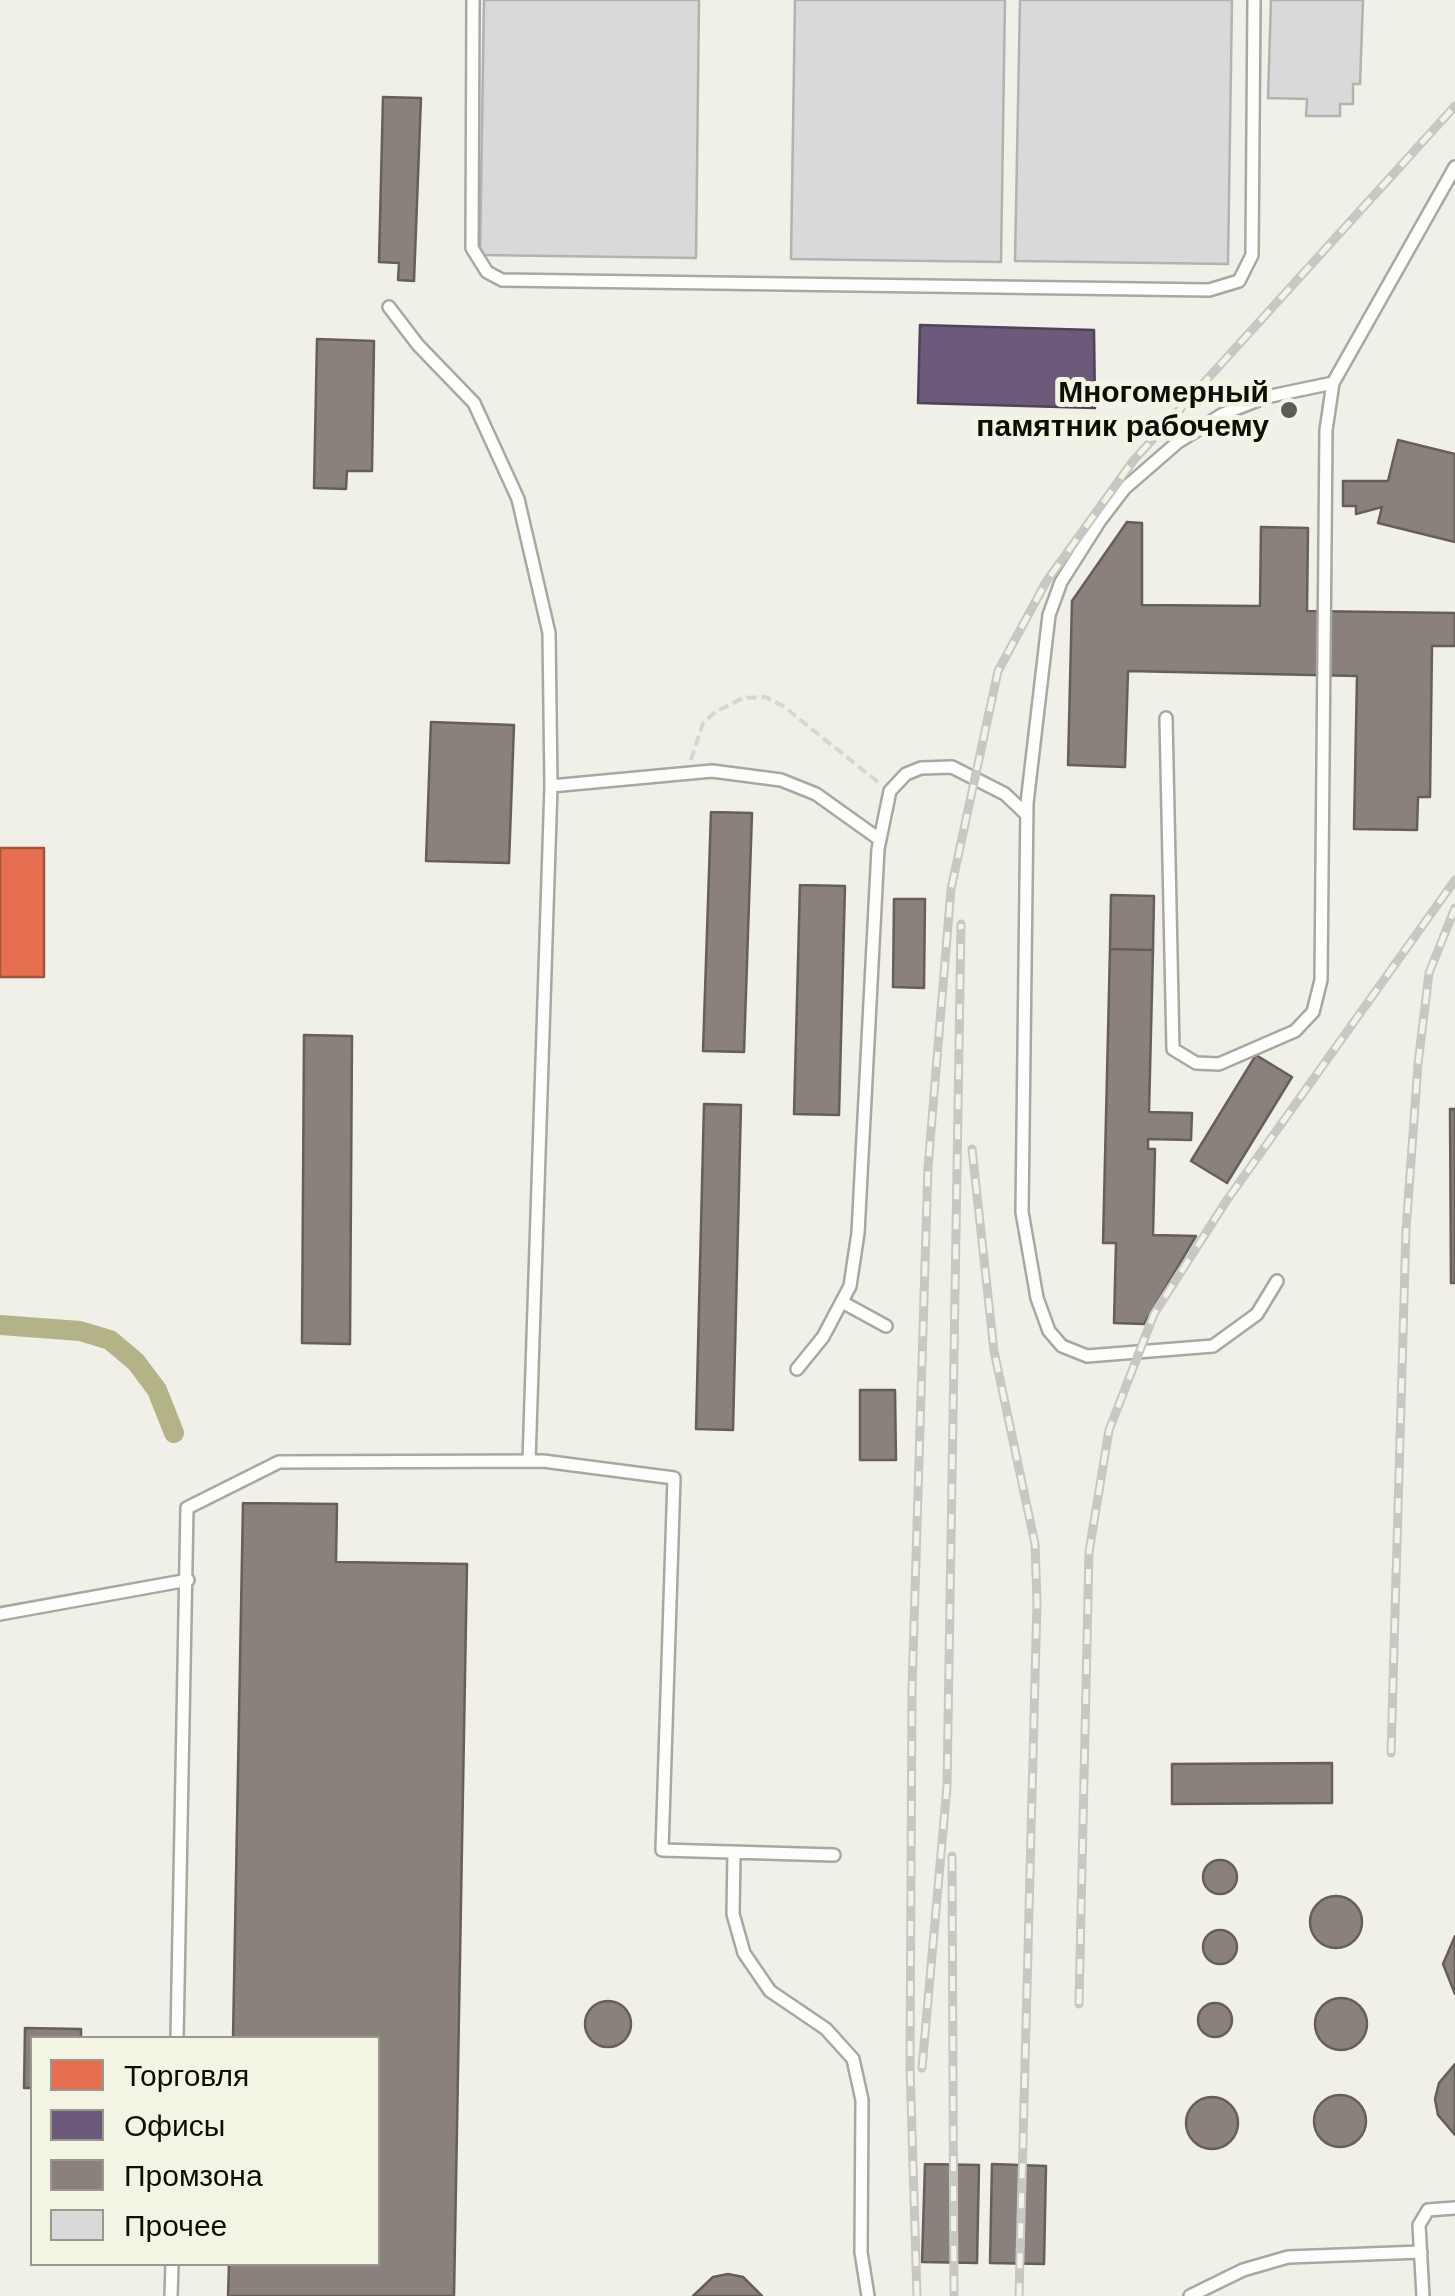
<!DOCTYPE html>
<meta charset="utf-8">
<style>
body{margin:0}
#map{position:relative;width:1455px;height:2296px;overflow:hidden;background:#f0f0e8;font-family:"Work Sans",sans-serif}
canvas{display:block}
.legend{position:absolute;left:30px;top:2036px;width:350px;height:230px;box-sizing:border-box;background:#f4f4e5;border:2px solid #98988d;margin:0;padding:12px 18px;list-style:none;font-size:30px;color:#0e0e09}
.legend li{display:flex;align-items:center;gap:20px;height:50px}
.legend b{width:50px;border:2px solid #98988d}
</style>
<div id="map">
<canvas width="1455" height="2296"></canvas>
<ul class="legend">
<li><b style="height:28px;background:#e76f51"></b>Торговля</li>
<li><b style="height:28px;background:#6d597a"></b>Офисы</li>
<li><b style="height:28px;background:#8a817c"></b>Промзона</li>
<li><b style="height:28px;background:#dad9d9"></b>Прочее</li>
</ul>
</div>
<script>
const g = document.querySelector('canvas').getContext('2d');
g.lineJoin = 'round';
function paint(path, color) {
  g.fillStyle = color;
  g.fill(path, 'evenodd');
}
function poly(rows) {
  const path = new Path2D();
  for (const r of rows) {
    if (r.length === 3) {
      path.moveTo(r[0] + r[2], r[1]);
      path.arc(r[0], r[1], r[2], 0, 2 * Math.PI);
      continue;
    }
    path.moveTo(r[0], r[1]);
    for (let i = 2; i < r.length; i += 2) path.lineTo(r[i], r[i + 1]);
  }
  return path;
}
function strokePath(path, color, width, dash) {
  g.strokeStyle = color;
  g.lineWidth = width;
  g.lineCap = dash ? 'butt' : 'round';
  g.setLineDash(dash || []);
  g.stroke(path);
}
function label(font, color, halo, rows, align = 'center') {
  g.font = font + ' "Work Sans",sans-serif';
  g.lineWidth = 10;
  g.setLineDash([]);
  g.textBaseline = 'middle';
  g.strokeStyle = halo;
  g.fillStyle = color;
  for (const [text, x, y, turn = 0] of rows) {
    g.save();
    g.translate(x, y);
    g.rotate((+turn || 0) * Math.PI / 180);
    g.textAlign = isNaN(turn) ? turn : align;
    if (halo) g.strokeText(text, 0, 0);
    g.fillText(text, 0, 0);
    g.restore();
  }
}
const shops = poly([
 [0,848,44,848,44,977,0,977,0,848]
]);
paint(shops, '#e76f51');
strokePath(shops, '#a6523b', 2.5);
const offices = poly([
 [920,325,1094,330,1095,408,918,403,920,325]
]);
paint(offices, '#6d597a');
strokePath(offices, '#504258', 2.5);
const industry = poly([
 [383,97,421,98,414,281,398,280,399,263,379,262,383,97],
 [317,339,374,341,372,471,347,471,346,489,314,488,317,339],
 [1398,440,1455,454,1455,542,1378,523,1382,507,1356,514,1356,506,1343,506,1343,481,1388,481,1398,440],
 [1127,522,1142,523,1142,605,1260,606,1261,527,1308,528,1307,611,1455,613,1455,646,1432,646,1430,797,1418,797,1417,830,1354,829,1357,676,1128,671,1125,767,1068,765,1072,601,1127,522],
 [431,722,514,725,509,863,426,861,431,722],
 [711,812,752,813,744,1052,703,1051,711,812],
 [800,885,845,886,839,1115,794,1114,800,885],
 [1111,895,1154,896,1153,950,1110,949,1111,895],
 [894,899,925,899,924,988,893,987,894,899],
 [1110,949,1153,950,1149,1112,1192,1113,1191,1140,1148,1139,1148,1149,1155,1149,1153,1235,1196,1236,1144,1324,1114,1323,1116,1243,1103,1243,1110,949],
 [304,1035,352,1036,350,1344,302,1343,304,1035],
 [1256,1055,1292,1077,1227,1183,1191,1161,1256,1055],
 [704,1104,741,1105,733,1430,696,1429,704,1104],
 [1450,1109,1455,1109,1455,1283,1451,1283,1450,1109],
 [860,1390,895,1390,896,1460,860,1460,860,1390],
 [243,1503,337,1504,336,1562,467,1564,454,2296,228,2296,229,2264,378,2264,378,2038,233,2038,243,1503],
 [1332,1763,1332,1803,1172,1804,1172,1764,1332,1763],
 [1220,1877,17],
 [1336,1922,26],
 [1220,1947,17],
 [1455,1936,1455,1994,1443,1964,1455,1936],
 [1341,2024,26],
 [608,2024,23],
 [1215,2020,17],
 [25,2028,81,2029,81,2038,32,2038,32,2088,24,2088,25,2028],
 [1455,2064,1455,2135,1438,2115,1435,2099,1439,2083,1455,2064],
 [1340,2121,26],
 [1212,2123,26],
 [925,2164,979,2165,977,2263,922,2262,925,2164],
 [992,2164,1046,2166,1044,2264,990,2263,992,2164],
 [728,2274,743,2277,762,2296,693,2296,713,2277,728,2274]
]);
paint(industry, '#8a817c');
strokePath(industry, '#655e5a', 2.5);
strokePath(poly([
 [0,1325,80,1331,110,1340,136,1362,157,1390,174,1433]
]), '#b4b287', 20);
const building = poly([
 [484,0,699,0,696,258,480,255,484,0],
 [795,0,1005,0,1001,262,791,259,795,0],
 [1020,0,1232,0,1228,264,1015,261,1020,0],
 [1271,0,1363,0,1360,84,1353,84,1353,104,1340,104,1340,116,1306,116,1307,99,1268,98,1271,0]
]);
paint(building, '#dad9d9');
strokePath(building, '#b2b2b1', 2.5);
const lane = poly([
 [473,0,472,248,487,272,502,280,1209,290,1239,281,1252,255,1254,0],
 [389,307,418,345,474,403,518,499,549,633,551,786,712,771,781,780,816,794,879,839],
 [1166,718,1173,1049,1196,1063,1219,1064,1295,1031,1313,1012,1321,980,1326,430,1333,383,1455,167],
 [1277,1281,1257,1314,1213,1346,1087,1356,1062,1346,1049,1331,1037,1298,1022,1212,1027,803,1049,615,1061,582,1099,522,1125,488,1178,442,1223,414,1266,397,1333,383],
 [842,1302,886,1326],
 [797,1369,823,1337,850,1286,858,1233,878,849,890,791,906,774,921,768,952,767,1005,794,1027,815],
 [529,1461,551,786],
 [0,1614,188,1580],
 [734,1853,733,1914,744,1953,770,1991,826,2029,853,2059,862,2100,861,2252,868,2296],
 [177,2038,187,1508,279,1462,543,1461,674,1478,662,1850,834,1855],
 [171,2296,172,2264],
 [1190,2296,1243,2270,1288,2257,1421,2252],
 [1423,2296,1419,2225,1428,2210,1455,2208]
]);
strokePath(lane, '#a8a8a2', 16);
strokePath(poly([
 [691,760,703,723,715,712,743,698,765,697,783,706,878,782]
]), '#d6d6d4', 4, [10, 5]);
strokePath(lane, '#fdfdfc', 11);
const rail = poly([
 [972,1149,994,1351,1035,1544,1037,1602,1019,2296],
 [1391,1753,1406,1230,1418,1064,1429,973,1455,908],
 [952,1856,954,2296],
 [1079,2004,1089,1552,1109,1430,1154,1314,1227,1200,1455,880],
 [922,2068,947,1786,961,924],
 [917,2296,910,2066,912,1689,928,1167,951,889,998,671,1046,582,1133,461,1455,106]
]);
strokePath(rail, '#c7c7c4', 9);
strokePath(rail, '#f4f4e5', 5, [15]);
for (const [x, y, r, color] of [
 [1289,410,10,"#5d5d57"]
]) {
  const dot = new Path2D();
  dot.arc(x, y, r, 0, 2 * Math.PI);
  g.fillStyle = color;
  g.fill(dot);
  strokePath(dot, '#f4f4e5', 4);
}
label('bold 30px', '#0e0e09', '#f4f4e5', [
 ["Многомерный",1269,393],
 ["памятник рабочему",1269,427]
], 'right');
</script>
